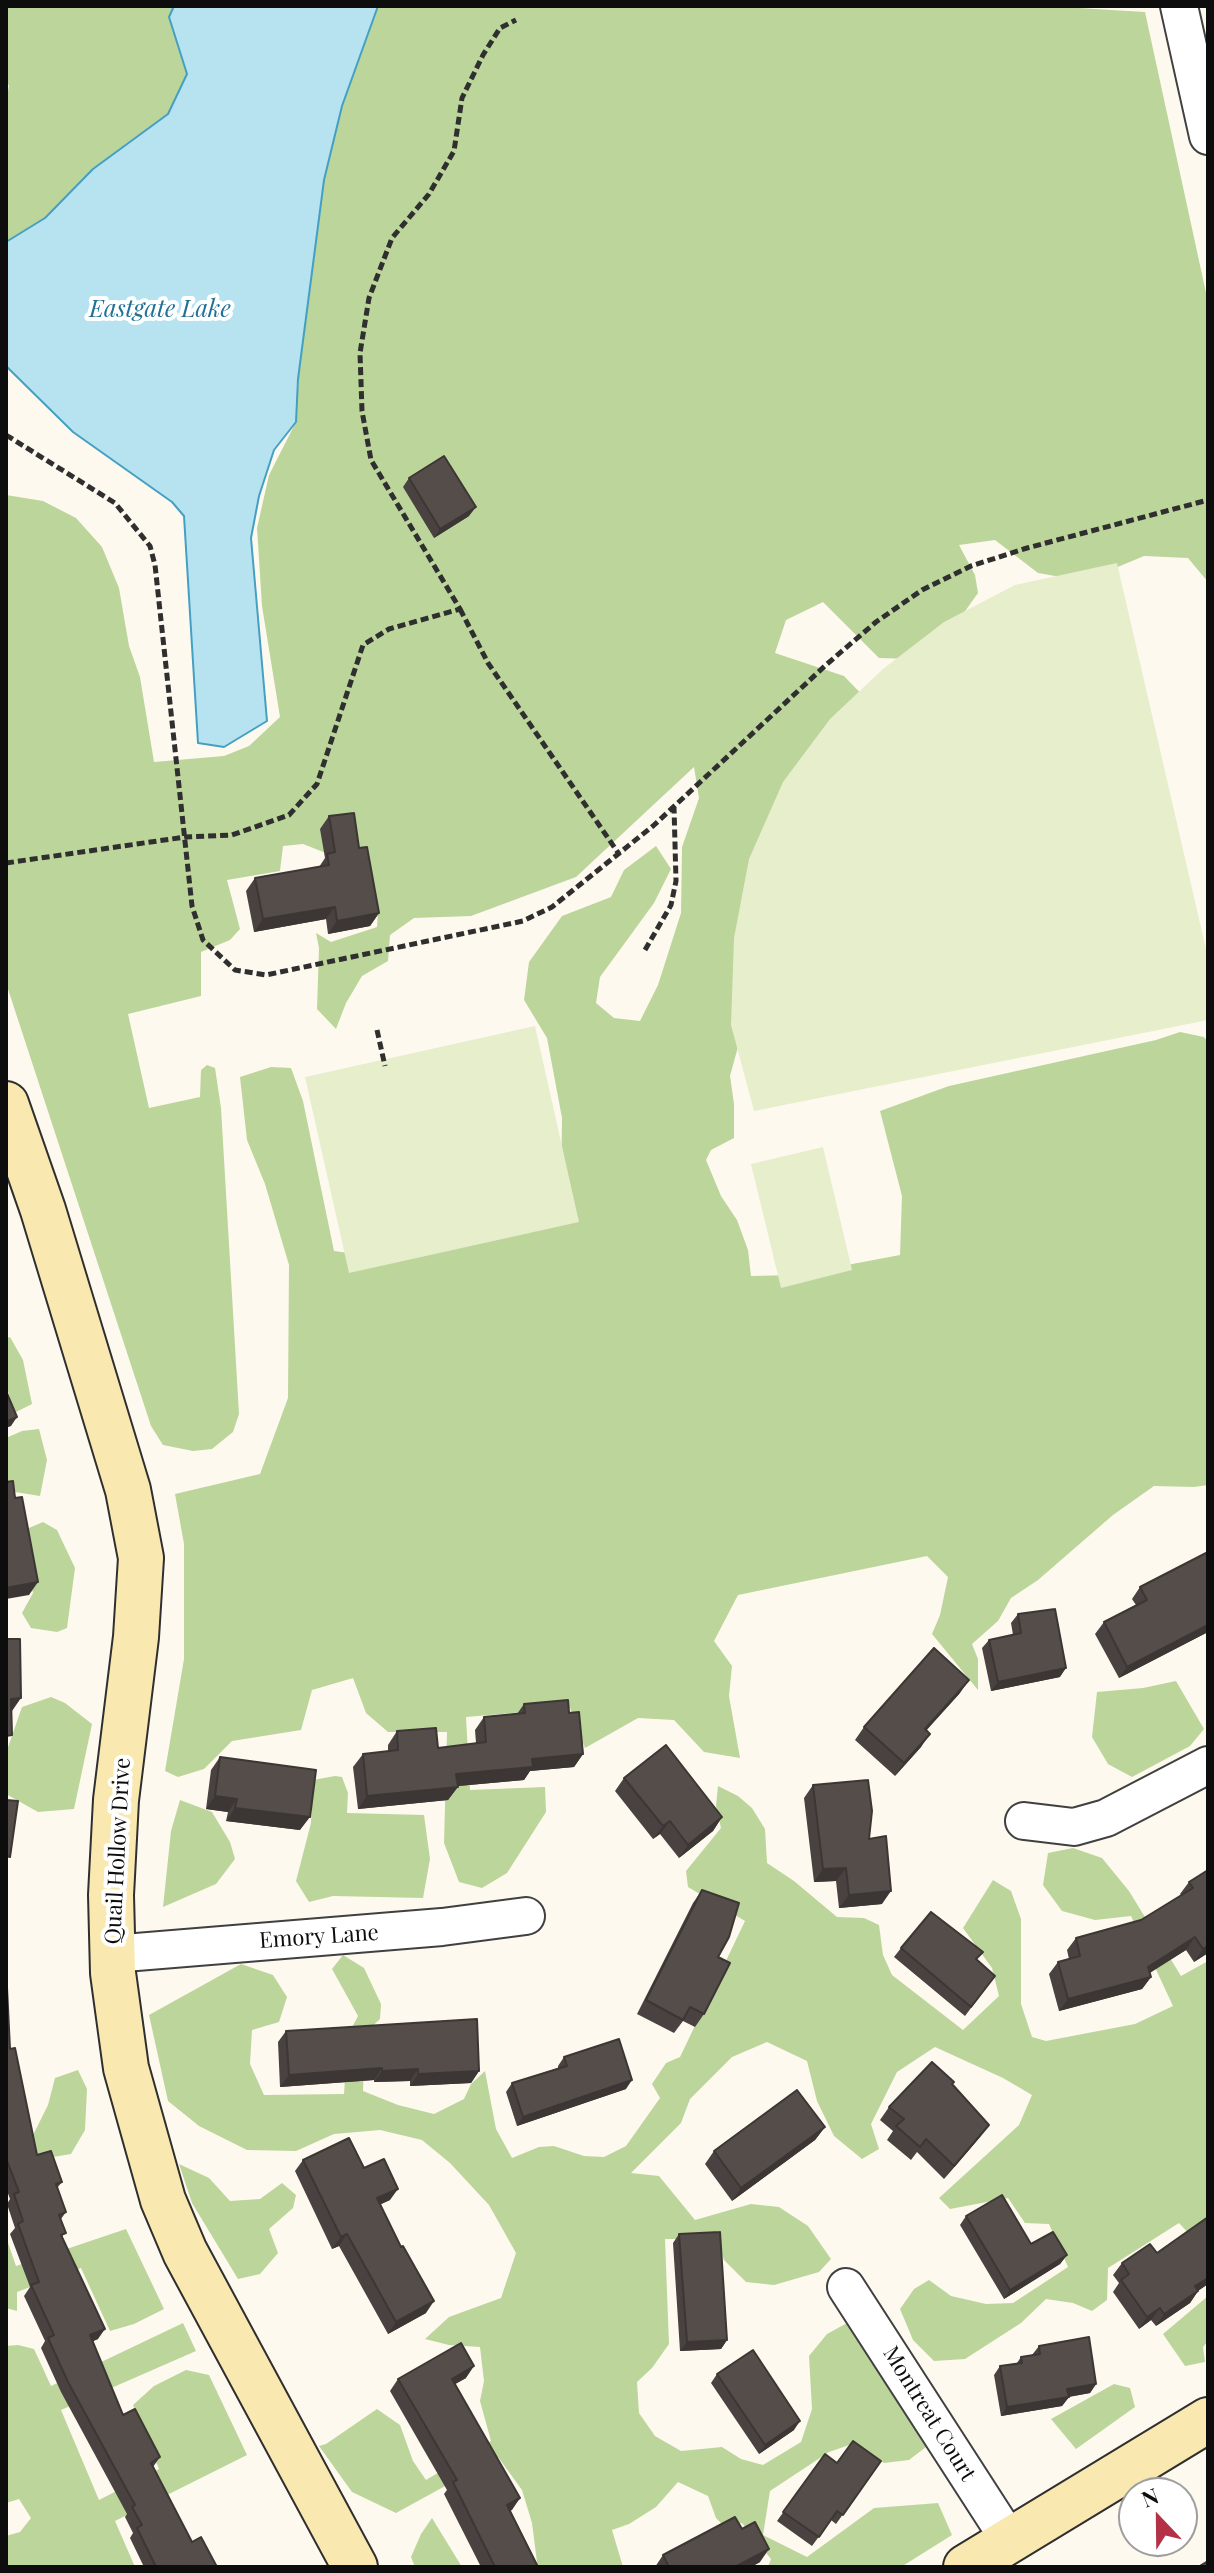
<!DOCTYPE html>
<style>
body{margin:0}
#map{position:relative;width:1214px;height:2573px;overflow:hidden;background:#fef9ef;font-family:"Playfair Display",serif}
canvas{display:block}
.frame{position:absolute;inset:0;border:8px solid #0d0d0d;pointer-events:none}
.north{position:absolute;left:1118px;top:2477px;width:80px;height:80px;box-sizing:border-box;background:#fff;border:2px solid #9e9e9e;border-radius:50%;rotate:338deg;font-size:22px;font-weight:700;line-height:32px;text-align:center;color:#0d0d0d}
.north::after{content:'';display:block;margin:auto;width:28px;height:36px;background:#b33046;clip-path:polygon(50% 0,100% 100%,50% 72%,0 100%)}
</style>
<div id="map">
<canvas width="1214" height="2573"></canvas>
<div class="frame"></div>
<div class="north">N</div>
</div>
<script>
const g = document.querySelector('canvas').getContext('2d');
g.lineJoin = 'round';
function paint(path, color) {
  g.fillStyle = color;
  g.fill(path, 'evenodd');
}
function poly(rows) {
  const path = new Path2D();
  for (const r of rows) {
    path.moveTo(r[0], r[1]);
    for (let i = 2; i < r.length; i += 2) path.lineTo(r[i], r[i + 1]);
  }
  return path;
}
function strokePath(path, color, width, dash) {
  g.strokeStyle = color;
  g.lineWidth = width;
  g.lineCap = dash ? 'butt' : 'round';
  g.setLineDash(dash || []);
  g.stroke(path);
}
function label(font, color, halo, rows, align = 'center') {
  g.font = font + ' "Playfair Display",serif';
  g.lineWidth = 8;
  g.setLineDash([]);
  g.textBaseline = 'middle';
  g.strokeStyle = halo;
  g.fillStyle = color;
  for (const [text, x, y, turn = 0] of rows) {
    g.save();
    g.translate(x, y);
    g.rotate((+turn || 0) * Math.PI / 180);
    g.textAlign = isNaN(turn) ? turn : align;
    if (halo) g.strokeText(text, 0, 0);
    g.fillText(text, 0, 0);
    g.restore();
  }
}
paint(poly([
 [6,6,174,6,169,17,188,74,168,114,93,169,45,218,6,242,6,102,9,86,6,79],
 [365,6,1045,6,1145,12,1208,302,1208,582,1188,558,1144,556,1084,581,1038,573,995,540,959,545,975,575,978,593,948,635,912,659,879,658,823,602,786,620,775,653,844,676,870,703,744,1025,730,1076,734,1104,734,1138,711,1150,706,1160,721,1196,737,1220,748,1250,751,1276,794,1275,900,1255,902,1196,880,1111,949,1086,1156,1040,1180,1032,1204,1037,1208,1042,1208,1485,1194,1487,1154,1486,1113,1515,1038,1580,1011,1598,998,1621,972,1644,978,1659,978,1690,932,1634,940,1615,948,1577,927,1556,738,1595,714,1641,732,1666,729,1696,740,1758,704,1752,674,1720,638,1718,585,1748,570,1708,466,1717,470,1790,545,1787,546,1812,507,1873,482,1888,459,1882,444,1843,447,1732,388,1732,366,1713,353,1678,312,1690,301,1730,232,1741,204,1769,178,1777,165,1771,184,1659,184,1544,175,1494,260,1474,288,1398,289,1265,265,1184,247,1140,240,1077,271,1067,291,1068,303,1101,334,1251,364,1255,561,1193,562,1118,547,1038,524,1000,529,962,562,916,611,897,624,870,656,846,671,869,654,903,600,977,596,1003,614,1018,640,1021,658,985,681,913,682,847,699,798,694,767,576,877,471,916,414,918,390,935,388,961,362,976,346,1003,336,1029,317,1009,319,948,316,933,331,942,377,927,378,912,331,855,303,844,283,846,280,871,227,880,240,929,230,940,201,952,201,996,128,1014,149,1108,200,1097,201,1070,207,1065,215,1068,221,1108,239,1414,233,1432,212,1449,193,1451,163,1445,151,1426,6,983,6,495,43,501,76,518,102,547,119,588,129,646,140,677,154,762,224,756,249,746,280,717,262,606,257,528,269,475,296,422,307,241],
 [10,1337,23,1360,32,1404,14,1413,6,1384,6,1338],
 [39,1429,47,1460,40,1496,9,1491,6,1485,6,1438,22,1431],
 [43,1522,57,1530,75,1568,67,1628,57,1632,31,1628,22,1613,33,1593,22,1545,29,1528],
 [1176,1681,1204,1729,1190,1746,1132,1777,1108,1764,1092,1737,1097,1692,1143,1688],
 [51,1697,65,1703,92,1724,74,1809,38,1812,6,1794,6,1753,22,1707],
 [335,1776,342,1777,348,1793,347,1813,424,1815,430,1859,423,1898,333,1896,309,1902,296,1881,311,1823,313,1780],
 [718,1786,738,1796,752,1808,765,1829,767,1863,794,1881,837,1917,864,1918,879,1925,883,1955,892,1975,963,2030,999,1996,992,1968,963,1928,993,1880,1011,1891,1021,1919,1021,2004,1032,2037,1046,2041,1135,2024,1173,2006,1131,1916,1095,1920,1062,1911,1043,1885,1048,1853,1073,1848,1102,1858,1129,1891,1181,1976,1208,1961,1208,2254,1179,2223,1108,2268,1107,2300,1092,2311,1073,2303,1046,2299,1021,2323,965,2359,934,2361,913,2340,900,2309,914,2289,929,2280,951,2296,986,2304,1013,2303,1068,2267,1049,2224,1025,2223,1008,2198,950,2209,939,2198,1019,2125,1032,2095,1003,2078,935,2047,897,2072,871,2124,879,2149,862,2159,834,2136,817,2101,807,2061,767,2042,732,2057,690,2099,681,2123,631,2173,659,2176,695,2220,751,2204,779,2207,808,2226,831,2259,819,2272,774,2285,746,2282,724,2260,717,2239,665,2239,669,2344,652,2368,637,2382,639,2413,655,2436,681,2451,722,2447,741,2459,763,2465,801,2442,812,2409,809,2356,827,2334,847,2323,926,2447,909,2460,884,2463,852,2444,829,2452,770,2491,763,2535,807,2557,874,2508,938,2503,952,2535,901,2567,768,2567,771,2559,742,2523,725,2527,716,2518,708,2496,678,2482,656,2507,629,2524,612,2530,623,2567,522,2567,537,2562,532,2523,522,2490,498,2457,396,2513,352,2492,319,2446,326,2444,377,2409,400,2425,413,2461,426,2480,491,2441,480,2401,484,2381,480,2347,449,2345,425,2339,449,2317,501,2298,516,2253,489,2205,450,2163,422,2140,380,2130,334,2134,296,2151,247,2150,199,2126,168,2101,149,2015,241,1964,273,1975,287,1997,279,2022,252,2030,250,2064,264,2095,344,2094,348,2035,358,2016,332,1969,343,1955,364,1968,381,2004,380,2019,365,2033,363,2091,398,2105,434,2114,464,2099,471,2084,485,2071,496,2129,512,2158,539,2147,554,2146,584,2156,604,2157,626,2146,660,2098,652,2084,666,2063,680,2057,745,1921,688,1887,686,1871,721,1828,716,1806],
 [180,1800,212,1812,230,1842,235,1859,216,1884,163,1907,171,1831],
 [78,2070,87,2089,85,2130,71,2154,47,2158,6,2173,32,2137,48,2105,55,2078],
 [179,2164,209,2178,230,2201,260,2199,282,2183,296,2195,293,2208,269,2229,278,2253,260,2274,238,2279,192,2203],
 [126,2229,164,2309,134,2324,110,2331,81,2268,17,2292,17,2311,6,2308,6,2237,16,2266],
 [1208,2296,1208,2341,1203,2347,1205,2362,1185,2366,1163,2334],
 [183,2323,196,2351,61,2410,99,2500,159,2469,133,2405,154,2386,186,2370,209,2375,247,2455,115,2521,135,2567,6,2567,6,2536,20,2532,31,2518,19,2499,6,2503,6,2346,18,2345,34,2349,51,2386],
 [1114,2384,1130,2388,1135,2407,1076,2449,1051,2419],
 [432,2518,462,2567,415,2567,411,2557,421,2534]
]), '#bcd59b');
paint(poly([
 [1117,563,1208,958,1208,1020,754,1111,731,1025,734,938,749,859,783,782,830,719,883,669,944,622,1015,585],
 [535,1026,579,1222,349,1273,305,1077],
 [823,1147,852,1270,781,1288,751,1164]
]), '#e6eecc');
const water = poly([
 [174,6,378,6,342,106,324,180,298,379,296,422,274,450,259,496,251,538,267,721,224,747,198,743,184,516,172,502,73,432,6,366,6,242,45,218,93,169,168,114,187,74,169,17,174,6]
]);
paint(water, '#b7e3f1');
strokePath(water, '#44a0c3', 2);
const street = poly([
 [1179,6,1208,136],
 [1024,1821,1074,1827,1106,1818,1208,1765],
 [112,1954,442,1927,526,1916],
 [846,2287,1010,2541]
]);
const secondary = poly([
 [6,1104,43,1210,128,1490,141,1558,136,1637,116,1800,111,1895,113,1973,126,2068,163,2200,185,2252,355,2567],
 [966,2567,1208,2420]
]);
strokePath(street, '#404040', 40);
strokePath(secondary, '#2f2f2f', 48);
strokePath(poly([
 [6,435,115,503,150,546,155,565,192,906,203,940,235,970,266,975,523,921,552,907,653,826,827,664,876,622,922,590,971,566,1027,548,1208,500],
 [460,609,488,663,619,854],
 [6,863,185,837,232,835,289,815,317,784,363,645,389,629,460,609,371,460,362,411,360,353,369,298,392,238,429,194,454,151,462,98,483,55,500,28,516,20],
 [645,950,671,905,676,881,674,807],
 [377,1030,385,1066]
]), '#2f2f2f', 5, [8, 4]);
strokePath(street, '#fff', 36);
strokePath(secondary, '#f9e8af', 44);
paint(poly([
 [409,478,469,516,434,538,403,487],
 [329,816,359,848,379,913,370,926,328,934,326,919,254,932,246,891,255,878,319,867,325,858,320,829],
 [1208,1552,1208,1632,1119,1678,1095,1634,1104,1622,1136,1605,1132,1599,1140,1587],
 [1018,1614,1060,1677,991,1691,982,1648,989,1640,1013,1635,1011,1623],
 [960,1693,926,1730,921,1747,895,1776,855,1740,864,1727],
 [524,1704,569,1713,583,1754,574,1767,530,1771,524,1780,458,1786,448,1800,358,1809,353,1767,363,1754,388,1751,388,1745,397,1731,438,1748,476,1743,475,1730,484,1717,517,1714],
 [220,1757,300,1830,226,1821,228,1812,206,1809,211,1770],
 [624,1778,722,1817,713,1831,679,1858,660,1834,653,1839,615,1791],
 [813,1785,869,1839,882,1904,839,1908,836,1881,814,1882,804,1798],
 [1208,1870,1208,1953,1194,1962,1186,1950,1150,1973,1151,1977,1142,1989,1059,2011,1049,1974,1058,1962,1069,1959,1067,1950,1076,1938,1141,1920,1181,1895,1180,1894,1189,1882],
 [702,1890,718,1957,704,2014,695,2027,683,2021,674,2033,637,2014,693,1903],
 [901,1948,977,1960,995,1976,965,2016,894,1957],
 [6,1967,10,2049,37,2155,62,2182,57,2188,66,2212,61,2219,63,2238,98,2339,92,2341,123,2415,160,2457,153,2467,192,2542,217,2567,144,2567,130,2538,133,2533,125,2517,127,2514,61,2392,41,2348,45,2341,24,2296,30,2287,10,2234,15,2228,7,2204,10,2199,6,2188],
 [286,2031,479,2071,471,2083,410,2086,410,2081,374,2082,374,2080,280,2087,278,2042],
 [564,2057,626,2089,517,2126,506,2092,512,2083,558,2068,558,2066],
 [952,2084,989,2125,979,2138,944,2179,917,2152,911,2160,887,2140,893,2131,880,2120,889,2107],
 [825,2127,815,2140,732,2201,705,2164,714,2151],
 [303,2160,364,2168,390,2200,380,2204,426,2313,388,2334,339,2246,332,2249,295,2171],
 [966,2216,1031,2244,1067,2255,1060,2264,1004,2299,960,2225],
 [1208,2217,1208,2284,1198,2291,1190,2303,1156,2326,1151,2320,1139,2329,1113,2292,1119,2283,1113,2275,1122,2263,1157,2253],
 [679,2234,727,2340,721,2349,680,2351,673,2243],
 [1039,2346,1096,2384,1090,2393,1069,2397,1062,2406,1001,2416,994,2375,1000,2366,1017,2363,1021,2357,1032,2355],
 [717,2374,794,2430,759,2454,711,2383],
 [466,2378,455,2384,520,2498,510,2511,538,2567,481,2567,444,2494,447,2490,390,2391,398,2379],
 [825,2454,837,2463,881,2461,836,2524,831,2520,812,2546,777,2521],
 [663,2555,760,2562,751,2567,655,2567]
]), '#494240');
paint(poly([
 [476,507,469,516,434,538,440,529],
 [335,907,326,919,254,932,263,919],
 [379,913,370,926,328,934,337,921],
 [17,1417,11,1426,6,1428,6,1422],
 [38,1582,29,1595,6,1599,6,1588],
 [1208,1625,1208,1632,1119,1678,1127,1667],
 [1066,1668,1060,1677,991,1691,998,1682],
 [969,1680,960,1693,916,1742,925,1729],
 [21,1698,12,1711,6,1712,11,1699],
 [930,1734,921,1747,895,1776,904,1763],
 [583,1754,574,1767,530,1771,524,1780,447,1787,456,1774,532,1759],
 [458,1787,448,1800,358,1809,367,1796],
 [215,1796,237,1799,228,1812,206,1809],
 [235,1808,310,1817,300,1830,226,1821],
 [722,1817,713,1831,679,1858,688,1845],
 [670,1821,660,1834,653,1839,663,1826],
 [846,1868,836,1881,814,1882,823,1869],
 [891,1891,882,1904,839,1908,849,1895],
 [1195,1937,1186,1950,1139,1979,1148,1967],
 [1208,1946,1208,1953,1194,1962,1203,1949],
 [1151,1977,1142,1989,1059,2011,1068,1999],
 [382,2068,374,2080,280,2087,289,2075],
 [418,2069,410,2081,374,2082,382,2071],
 [479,2071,471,2083,410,2086,418,2074],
 [632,2080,626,2089,517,2126,523,2117],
 [989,2125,979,2138,944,2179,954,2166],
 [825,2127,815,2140,732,2201,741,2188],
 [398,2189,390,2200,369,2210,377,2198],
 [347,2234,339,2246,332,2249,341,2237],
 [1067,2255,1060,2264,1004,2299,1010,2290],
 [1208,2278,1208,2284,1187,2298,1195,2286],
 [1198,2291,1190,2303,1156,2326,1164,2314],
 [434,2301,426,2313,388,2334,396,2322],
 [1160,2308,1151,2320,1139,2329,1147,2317],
 [105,2329,98,2339,83,2346,90,2335],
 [727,2340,721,2349,680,2351,687,2342],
 [474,2366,466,2378,443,2391,452,2379],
 [1096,2384,1090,2393,1061,2398,1067,2389],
 [1069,2397,1062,2406,1001,2416,1007,2407],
 [800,2421,794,2430,759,2454,765,2445],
 [520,2498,512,2510,499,2517,507,2505],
 [769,2549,760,2562,751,2567,735,2567]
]), '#3c3634');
const building = poly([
 [444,456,476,507,440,529,409,478,444,456],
 [354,813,359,848,367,847,379,913,337,921,335,907,263,919,255,878,329,865,327,854,335,852,329,816,354,813],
 [6,1391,17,1417,6,1422,6,1391],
 [13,1481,15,1498,22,1497,38,1582,6,1588,6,1482,13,1481],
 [1208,1552,1208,1625,1127,1667,1104,1622,1147,1600,1140,1587,1208,1552],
 [1055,1609,1066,1668,998,1682,989,1640,1021,1633,1018,1614,1055,1609],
 [6,1639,20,1639,21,1698,11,1699,12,1735,6,1736,6,1639],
 [934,1648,969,1680,925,1729,930,1734,904,1763,864,1727,934,1648],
 [568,1700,569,1713,579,1712,583,1754,532,1759,533,1767,456,1774,458,1787,367,1796,363,1754,398,1750,397,1731,436,1728,438,1748,486,1742,484,1717,525,1713,524,1704,568,1700],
 [666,1745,722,1817,688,1845,670,1821,663,1826,624,1778,666,1745],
 [220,1757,316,1770,310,1817,235,1808,237,1799,215,1796,220,1757],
 [868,1780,872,1811,869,1839,886,1836,891,1891,849,1895,846,1868,823,1869,813,1785,868,1780],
 [6,1800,18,1801,10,1857,6,1856,6,1800],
 [1208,1870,1208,1946,1203,1949,1195,1937,1148,1967,1151,1977,1068,1999,1058,1962,1080,1956,1076,1938,1141,1920,1193,1888,1189,1882,1208,1870],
 [702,1890,739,1903,729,1937,718,1957,730,1963,704,2014,690,2007,683,2020,646,2000,702,1890],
 [931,1912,983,1952,976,1959,995,1976,971,2007,901,1948,931,1912],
 [6,1967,10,2049,15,2048,37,2155,51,2151,62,2182,56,2184,66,2212,59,2215,66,2233,61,2235,105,2329,90,2335,123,2415,135,2409,160,2457,151,2463,192,2542,201,2537,217,2567,156,2567,137,2528,142,2525,132,2507,135,2505,68,2382,48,2338,54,2335,31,2285,39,2282,18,2224,23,2221,14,2194,19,2192,6,2158,6,1967],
 [477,2019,479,2071,418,2074,418,2069,382,2071,382,2068,289,2075,286,2031,477,2019],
 [619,2039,632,2080,523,2117,512,2083,567,2066,564,2057,619,2039],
 [932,2062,954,2082,952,2084,989,2125,954,2166,926,2139,920,2147,896,2126,904,2119,889,2107,932,2062],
 [797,2090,825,2127,741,2188,714,2151,797,2090],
 [349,2138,364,2168,384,2159,398,2189,377,2198,401,2247,403,2246,434,2301,396,2322,347,2234,341,2237,303,2160,349,2138],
 [1002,2195,1031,2244,1053,2232,1067,2255,1010,2290,966,2216,1002,2195],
 [1208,2217,1208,2278,1195,2286,1198,2291,1164,2314,1160,2308,1147,2317,1121,2280,1129,2274,1122,2263,1150,2244,1157,2253,1208,2217],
 [720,2232,727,2340,687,2342,679,2234,720,2232],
 [1089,2337,1096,2384,1067,2389,1069,2397,1007,2407,1000,2366,1022,2363,1021,2357,1040,2354,1039,2346,1089,2337],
 [461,2343,474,2366,452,2379,520,2498,507,2505,538,2567,495,2567,453,2482,457,2480,398,2379,461,2343],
 [753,2350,800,2421,765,2445,717,2374,753,2350],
 [853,2441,881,2461,843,2515,837,2511,819,2537,783,2512,825,2454,837,2463,853,2441],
 [735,2517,742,2529,755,2522,769,2549,735,2567,669,2567,663,2555,735,2517],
 [1208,2561,1208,2567,1198,2567,1208,2561]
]);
paint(building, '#554d4a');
strokePath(building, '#3c3634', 2);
label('22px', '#0d0d0d', '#fff', [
 ["Quail Hollow Drive",118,1851,-87],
 ["Emory Lane",319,1937,-4],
 ["Montreat Court",929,2414,58]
]);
label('italic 24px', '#207196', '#fff', [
 ["Eastgate Lake",160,310]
]);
</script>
